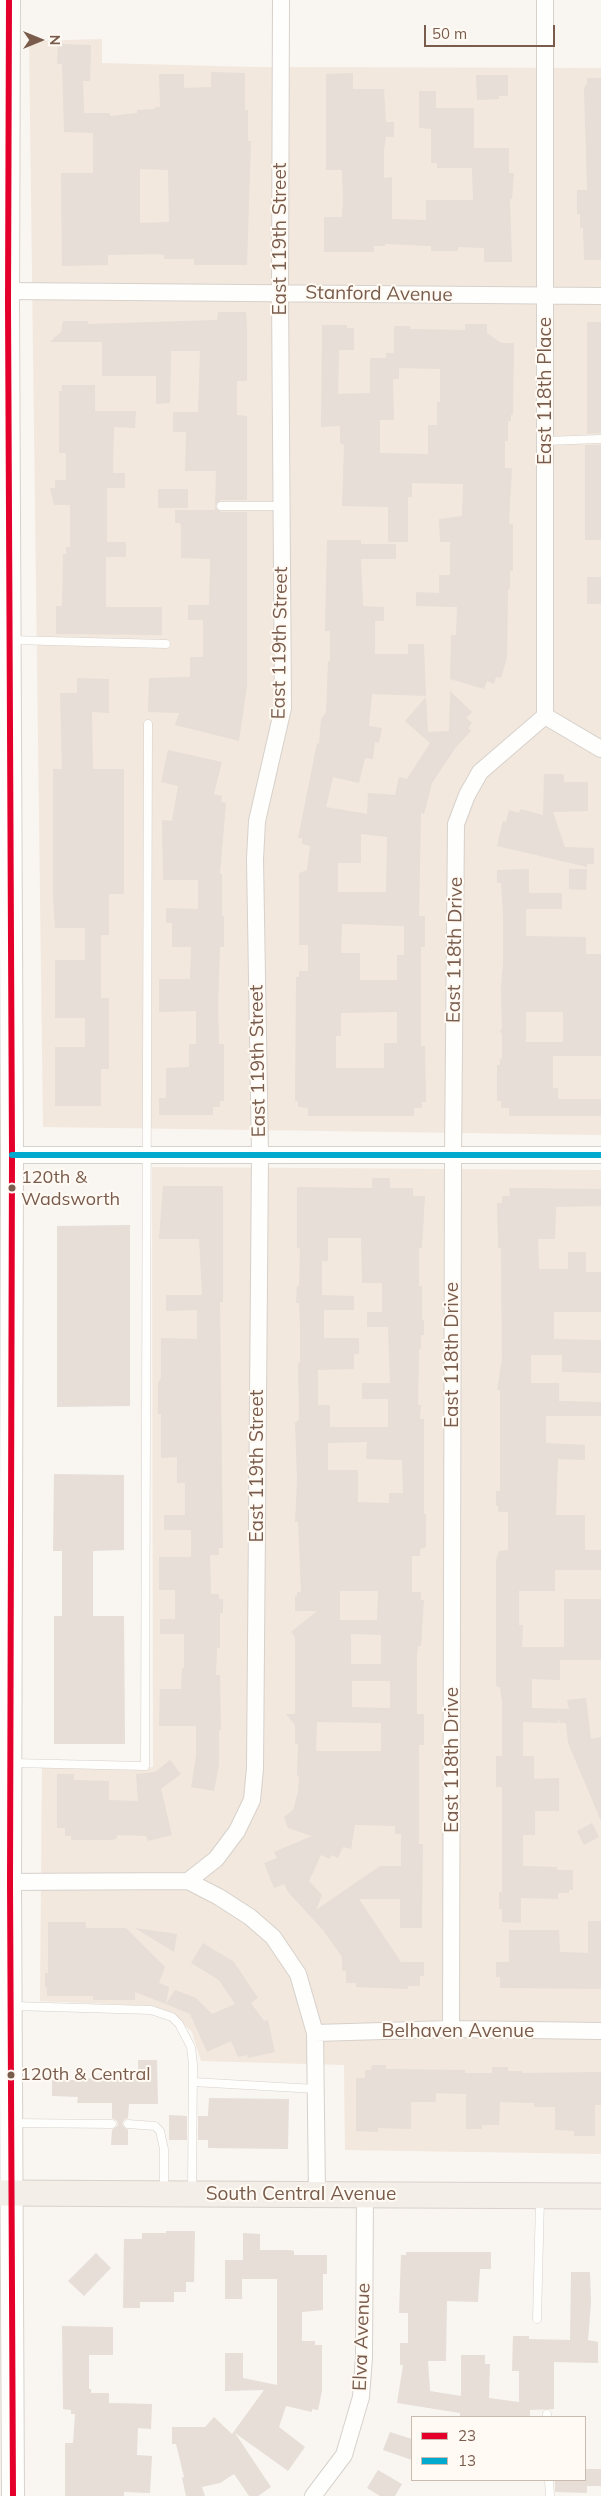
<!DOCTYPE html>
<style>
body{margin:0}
#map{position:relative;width:601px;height:2496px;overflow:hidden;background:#f9f5f0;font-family:Mulish,sans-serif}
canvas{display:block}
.legend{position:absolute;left:411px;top:2416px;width:175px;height:65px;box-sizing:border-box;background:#fffaf3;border:1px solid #cabbb1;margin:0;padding:6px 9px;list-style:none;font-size:15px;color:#7a5c4d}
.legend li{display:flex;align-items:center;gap:10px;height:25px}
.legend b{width:25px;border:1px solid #cabbb1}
.north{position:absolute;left:15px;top:15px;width:50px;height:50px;-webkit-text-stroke:4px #fffaf3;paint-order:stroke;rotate:90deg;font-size:14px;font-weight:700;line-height:20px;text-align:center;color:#7a5c4d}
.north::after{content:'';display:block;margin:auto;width:18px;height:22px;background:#7a5c4d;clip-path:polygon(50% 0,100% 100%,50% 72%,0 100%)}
.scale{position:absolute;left:424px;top:25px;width:131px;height:22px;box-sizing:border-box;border:2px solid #7a5c4d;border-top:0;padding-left:6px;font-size:15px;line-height:18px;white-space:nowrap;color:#7a5c4d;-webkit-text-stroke:4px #fffaf3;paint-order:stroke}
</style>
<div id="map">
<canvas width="601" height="2496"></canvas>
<ul class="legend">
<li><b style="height:6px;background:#e4002b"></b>23</li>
<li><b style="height:6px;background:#00a9ce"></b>13</li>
</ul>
<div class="north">N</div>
<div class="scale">50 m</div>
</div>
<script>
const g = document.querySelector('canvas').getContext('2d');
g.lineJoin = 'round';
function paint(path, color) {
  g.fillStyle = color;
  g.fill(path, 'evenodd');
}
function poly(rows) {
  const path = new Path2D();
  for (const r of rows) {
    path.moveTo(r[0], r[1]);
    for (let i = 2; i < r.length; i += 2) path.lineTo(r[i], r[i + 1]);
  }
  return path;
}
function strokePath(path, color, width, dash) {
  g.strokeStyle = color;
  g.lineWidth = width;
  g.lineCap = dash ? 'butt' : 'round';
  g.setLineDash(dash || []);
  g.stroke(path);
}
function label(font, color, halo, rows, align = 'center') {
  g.font = font + ' Mulish,sans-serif';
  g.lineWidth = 4;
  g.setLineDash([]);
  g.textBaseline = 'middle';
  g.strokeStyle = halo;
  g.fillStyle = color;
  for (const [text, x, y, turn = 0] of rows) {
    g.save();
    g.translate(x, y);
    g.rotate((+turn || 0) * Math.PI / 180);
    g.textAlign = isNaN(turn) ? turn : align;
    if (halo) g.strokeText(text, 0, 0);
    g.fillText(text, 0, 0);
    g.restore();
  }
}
paint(poly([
 [102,39,102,63,253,67,601,68,601,1135,43,1127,29,41],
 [152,1167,601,1170,601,2154,345,2150,344,2065,201,2061,192,2032,175,2016,154,2006,40,2001,42,1767,153,1767]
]), '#f2e8de');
paint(poly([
 [58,44,91,45,90,81,83,81,84,113,110,113,110,116,137,113,137,110,155,109,155,107,160,107,159,74,184,74,184,88,211,87,211,72,245,73,245,110,248,110,248,141,251,141,247,265,194,265,194,259,164,259,164,255,155,254,108,255,108,265,62,266,61,173,93,173,93,133,64,132,62,64,57,64],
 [140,169,168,170,169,222,140,223],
 [353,73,353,89,384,89,386,122,394,122,394,137,386,137,384,150,384,178,392,177,392,219,426,220,426,200,473,200,472,168,437,168,437,163,431,163,431,129,419,128,419,91,436,91,436,108,474,108,474,148,509,148,509,173,514,173,512,199,510,199,512,262,484,262,484,248,458,247,458,251,431,251,431,246,385,244,385,246,374,246,374,252,324,252,324,217,342,217,343,201,342,170,326,170,326,74],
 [476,75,508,75,508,96,499,96,499,99,477,100],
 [587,78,601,78,601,260,584,260,583,228,580,228,580,214,577,214,577,190,587,190,584,90,585,85,587,85],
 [218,312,246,312,247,326,247,381,237,381,237,415,247,416,247,500,221,500,215,506,221,512,247,512,247,686,239,741,175,725,179,713,148,712,149,678,190,677,190,657,203,657,203,620,188,620,188,605,209,605,210,559,181,558,181,527,180,523,175,523,175,510,215,510,216,471,185,471,186,432,173,432,173,412,198,412,200,351,171,351,170,403,156,404,156,376,102,376,102,342,50,342,61,332,63,321,88,321,88,324,217,320],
 [587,322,601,322,601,433,587,434],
 [465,324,487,324,487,333,501,343,514,343,513,415,511,415,511,421,508,421,508,441,505,441,505,468,512,468,509,524,513,524,513,571,510,571,510,589,508,589,507,658,501,678,496,677,494,684,487,681,484,689,450,679,451,635,456,635,457,607,416,606,416,592,439,593,439,575,450,575,450,542,440,542,439,519,462,516,463,484,412,483,412,497,408,497,408,542,388,542,388,507,342,506,344,445,340,443,340,426,321,427,322,325,347,325,347,328,354,328,354,350,339,350,338,394,370,393,370,358,386,358,386,353,394,353,394,326,410,326,410,329,465,330],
 [399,368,440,369,440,402,437,402,437,425,428,425,428,454,380,453,380,420,394,420,393,379,399,379],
 [62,385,95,385,95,411,136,411,135,428,114,427,113,473,125,473,125,488,107,488,107,542,126,542,126,557,106,557,106,607,162,607,162,635,56,634,56,606,62,606,63,554,66,554,66,547,70,547,70,505,54,505,50,488,55,488,55,480,66,480,66,453,59,453,59,391,62,391],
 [585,445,601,445,601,540,585,540],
 [158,489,188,489,188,508,158,508],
 [327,540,361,540,361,544,396,544,396,559,361,559,363,606,384,607,384,621,375,621,375,654,408,654,408,644,424,644,426,696,372,694,369,726,382,728,379,743,375,742,373,759,365,758,359,783,333,777,326,807,367,814,368,793,395,795,399,777,407,779,430,743,405,721,426,697,428,732,449,731,450,691,472,712,466,718,472,723,468,728,471,731,456,747,432,783,424,814,421,813,419,916,425,916,425,947,421,947,421,1046,425,1046,426,1102,422,1102,422,1108,414,1108,414,1116,308,1116,308,1108,298,1107,298,1101,295,1101,296,977,299,977,299,971,308,971,308,945,299,945,299,873,307,870,310,846,302,844,302,838,298,838,317,743,319,744,321,719,326,713,328,661,330,661,330,631,325,631],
 [361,834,387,837,386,892,338,892,338,863,361,863],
 [342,924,404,926,404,955,397,955,397,980,360,980,360,953,341,953],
 [397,1012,397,1043,384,1043,384,1068,336,1068,336,1036,341,1036,341,1013],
 [587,577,601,577,601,604,587,604],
 [77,678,109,679,109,713,92,712,93,769,124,769,124,894,109,894,109,935,101,935,101,998,109,998,109,1069,101,1069,101,1106,55,1106,55,1047,85,1047,85,1018,55,1018,55,960,85,960,85,928,55,928,53,894,53,769,62,769,60,693,77,693],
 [168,750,222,762,214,794,222,796,221,802,226,803,220,874,222,874,222,916,224,916,224,947,220,947,218,1006,219,1044,224,1044,224,1101,220,1101,220,1107,213,1107,213,1115,159,1115,159,1098,166,1098,166,1068,189,1067,189,1044,196,1044,196,1011,159,1012,159,979,190,979,191,947,172,947,172,923,166,923,166,908,198,909,198,880,163,880,162,820,172,821,178,786,161,782],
 [544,774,561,774,564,775,564,782,588,782,588,811,553,812,565,847,594,848,594,864,587,864,587,867,497,846,503,821,506,822,509,810,519,813,520,809,543,815],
 [529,869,529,893,562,893,562,909,526,909,526,936,586,937,586,954,601,954,601,1056,553,1056,553,1088,558,1088,558,1099,601,1099,601,1116,509,1116,509,1108,501,1108,501,1101,497,1101,497,1065,500,1065,500,1059,502,1059,502,1034,500,1031,502,1028,501,987,503,964,503,915,501,883,497,883,497,870],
 [526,1012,563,1012,563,1042,526,1042],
 [569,869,587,869,586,890,569,889],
 [372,1178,390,1178,390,1188,413,1188,413,1196,425,1196,422,1248,419,1248,419,1286,422,1286,422,1320,424,1320,424,1335,421,1335,421,1349,419,1349,418,1405,421,1405,420,1419,424,1419,424,1514,426,1514,426,1547,420,1549,420,1556,412,1556,412,1592,421,1592,421,1600,424,1600,421,1646,418,1646,417,1657,417,1714,424,1714,424,1745,419,1745,419,1844,423,1844,422,1928,400,1928,400,1899,359,1899,401,1962,424,1962,424,1976,420,1976,420,1986,408,1986,408,1989,356,1987,356,1983,346,1983,346,1971,342,1971,342,1957,323,1930,288,1892,284,1884,274,1888,264,1863,277,1858,274,1852,312,1836,288,1828,284,1817,293,1810,298,1792,299,1777,297,1776,298,1744,295,1744,295,1725,286,1714,295,1714,295,1637,291,1632,317,1611,295,1611,295,1596,297,1596,297,1592,301,1592,298,1522,295,1522,297,1480,295,1423,299,1419,298,1363,300,1363,300,1324,299,1303,296,1303,297,1286,299,1286,300,1248,297,1248,297,1187,372,1188],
 [328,1238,361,1238,362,1283,382,1283,382,1312,367,1312,367,1327,388,1327,390,1383,362,1383,362,1399,388,1399,388,1427,330,1427,330,1405,318,1405,318,1370,354,1369,354,1354,359,1354,359,1338,324,1338,324,1310,354,1310,354,1296,322,1295,322,1261,328,1261],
 [367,1442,366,1459,402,1460,403,1493,389,1493,389,1503,358,1502,358,1470,328,1470,328,1443],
 [340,1591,378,1591,377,1620,340,1620],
 [351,1634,381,1635,381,1664,351,1664],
 [352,1681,390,1681,390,1708,352,1707],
 [317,1722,381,1723,381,1751,316,1751],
 [355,1825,395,1826,395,1834,401,1834,401,1866,380,1866,316,1910,322,1895,309,1881,321,1855,330,1859,331,1855,338,1858,343,1847,351,1849],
 [163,1186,223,1186,223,1302,220,1302,223,1548,219,1548,219,1555,210,1555,211,1594,219,1594,219,1599,223,1599,223,1613,220,1613,220,1648,217,1648,216,1675,220,1675,221,1730,219,1730,219,1765,214,1791,191,1787,196,1756,196,1726,159,1726,160,1689,181,1689,182,1668,184,1668,184,1634,160,1634,160,1619,175,1619,175,1590,159,1590,159,1557,191,1557,191,1530,164,1530,164,1515,185,1515,185,1483,177,1483,177,1457,161,1458,161,1414,158,1414,158,1383,161,1378,161,1338,197,1339,197,1310,166,1311,166,1295,202,1295,199,1239,159,1239],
 [509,1188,601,1189,601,1206,556,1207,555,1239,538,1239,539,1269,568,1269,568,1252,586,1252,586,1272,601,1272,601,1312,554,1312,554,1339,601,1340,601,1373,562,1372,562,1355,531,1355,531,1383,559,1383,559,1401,601,1402,601,1416,546,1416,546,1443,585,1445,585,1460,558,1459,556,1515,585,1515,585,1550,601,1550,601,1570,555,1570,555,1591,519,1591,519,1625,523,1625,522,1647,564,1647,564,1599,601,1599,601,1660,560,1660,560,1680,532,1679,532,1708,569,1709,567,1700,586,1698,591,1739,601,1737,601,1821,568,1743,566,1723,560,1723,558,1718,558,1723,523,1722,523,1756,534,1756,534,1779,559,1778,559,1811,535,1811,535,1835,523,1835,523,1866,557,1867,557,1870,573,1870,573,1890,569,1890,569,1893,558,1893,558,1899,521,1898,521,1923,502,1922,502,1909,499,1909,499,1892,502,1892,502,1787,496,1787,496,1756,502,1756,502,1702,500,1687,497,1687,496,1683,496,1560,499,1551,508,1550,508,1512,498,1512,498,1506,496,1506,496,1491,500,1491,500,1390,497,1390,502,1359,501,1248,498,1248,497,1203,502,1203,502,1196,510,1196],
 [130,1225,130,1406,57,1407,57,1226],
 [54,1474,124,1475,124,1550,93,1551,93,1616,124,1616,125,1744,54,1744,54,1616,62,1616,62,1551,53,1551],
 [170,1760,181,1774,161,1789,172,1835,148,1841,146,1836,117,1835,117,1838,113,1840,71,1840,71,1836,65,1836,65,1828,57,1828,57,1774,74,1774,74,1780,109,1781,109,1800,138,1801,136,1774,155,1772],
 [592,1823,599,1837,584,1845,577,1831],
 [588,1921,601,1921,601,1989,500,1988,500,1977,496,1977,496,1962,509,1962,509,1930,559,1930,560,1952,588,1953],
 [48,1922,86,1922,86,1928,126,1928,165,1967,159,1983,169,1987,166,2004,135,1992,135,2000,93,2000,93,1996,47,1996,47,1987,45,1987,45,1973,48,1973],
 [135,1928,177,1934,174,1952],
 [203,1943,234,1962,258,1998,251,2003,264,2021,268,2020,275,2052,248,2058,247,2055,238,2057,231,2041,207,2052,190,2014,166,2004,175,1990,196,1998,212,2014,235,2004,219,1980,191,1963],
 [138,2060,157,2060,158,2104,129,2104,128,2118,124,2120,122,2124,128,2130,128,2145,111,2145,112,2130,118,2125,117,2121,112,2118,112,2103,77,2103,78,2097,52,2096,52,2080,78,2080,78,2078,138,2079],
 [372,2065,386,2065,386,2069,465,2070,465,2073,492,2073,492,2067,508,2067,508,2071,522,2071,522,2073,601,2072,601,2105,595,2105,595,2136,574,2136,574,2131,555,2130,555,2107,534,2107,534,2103,500,2102,499,2125,482,2125,482,2129,466,2129,466,2094,436,2093,436,2102,411,2102,411,2129,378,2128,378,2132,356,2131,356,2078,365,2078,365,2070,371,2070],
 [209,2098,289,2099,288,2149,208,2148,208,2140,198,2140,198,2116,208,2116],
 [169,2115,187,2116,187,2140,169,2140],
 [166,2231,195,2231,194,2282,186,2282,186,2292,174,2292,174,2302,140,2302,140,2308,123,2308,124,2239,142,2239,142,2233,166,2233],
 [243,2233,260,2234,260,2250,290,2250,294,2251,294,2255,327,2255,327,2274,323,2274,323,2310,302,2312,302,2341,315,2341,315,2345,322,2345,322,2391,318,2410,312,2409,312,2412,286,2406,279,2427,305,2447,288,2471,235,2433,271,2487,258,2496,249,2496,234,2474,220,2483,202,2487,205,2496,186,2496,182,2478,184,2477,176,2444,172,2444,172,2427,205,2427,214,2417,232,2434,264,2390,225,2391,225,2353,243,2353,243,2378,277,2385,277,2279,242,2279,242,2299,225,2299,225,2260,243,2260],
 [406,2252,491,2252,491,2269,480,2269,478,2302,447,2301,446,2361,428,2361,430,2391,461,2396,461,2355,485,2355,485,2364,490,2364,489,2398,519,2402,519,2371,512,2371,513,2336,529,2336,529,2339,570,2340,571,2272,590,2272,591,2303,588,2340,598,2342,598,2363,554,2362,554,2409,530,2410,530,2417,460,2417,460,2413,397,2403,403,2365,400,2365,400,2343,408,2343,408,2313,399,2313,401,2255,406,2255],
 [96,2253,111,2268,84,2296,68,2281],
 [62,2326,113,2327,113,2355,89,2355,89,2389,91,2389,91,2393,109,2393,109,2403,152,2404,151,2429,138,2428,137,2455,152,2456,150,2493,124,2492,124,2496,65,2496,65,2443,73,2443,75,2414,71,2414,71,2410,63,2409],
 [390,2432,412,2439,412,2460,383,2450],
 [585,2469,601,2469,601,2486,587,2486,587,2493,555,2492,555,2480,585,2480],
 [378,2470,402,2484,395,2496,380,2496,367,2488]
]), '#e6ded7');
const lane = poly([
 [545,441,601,439],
 [221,506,281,506],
 [11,640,166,644],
 [13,1763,145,1766,148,724],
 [14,2006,151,2010,172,2017,179,2024,191,2047,193,2064,192,2190],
 [193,2082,316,2089],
 [14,2123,112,2124],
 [128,2124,155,2126,160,2131,164,2149,164,2190],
 [537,2319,540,2200],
 [547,2414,547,2417],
 [549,2480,550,2496]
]);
const street = poly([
 [8,291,601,296],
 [545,716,545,0],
 [545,716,601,749],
 [12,1155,601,1155],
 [188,1881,216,1859,237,1831,252,1800,255,1768,260,1155,255,859,257,821,283,708,280,293,281,0],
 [0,1882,188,1881,219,1897,250,1917,273,1937,298,1974,315,2033,317,2195],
 [451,2029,453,1155,456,824,467,795,480,772,545,716],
 [315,2033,451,2029,601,2031],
 [313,2496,344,2455,361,2397,364,2357,365,2195]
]);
const secondary = poly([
 [9,0,8,304,12,1155,10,1883,13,2496]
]);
const primary = poly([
 [0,2193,601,2196]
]);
strokePath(lane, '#d7d1cb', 9);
strokePath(street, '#d7d1cb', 18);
strokePath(secondary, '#d9d2cb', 24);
strokePath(primary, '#dad1cc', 27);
strokePath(lane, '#fefefd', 8);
strokePath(street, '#fefefd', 16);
strokePath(secondary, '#fefefd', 22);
strokePath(primary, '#f3eee8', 25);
strokePath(poly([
 [9,0,8,304,12,1155,10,1883,13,2496]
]), '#e4002b', 6);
strokePath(poly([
 [12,1155,601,1155]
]), '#00a9ce', 6);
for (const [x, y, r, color] of [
 [12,1188,4.5,"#7a5c4d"],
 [11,2075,4.5,"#7a5c4d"]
]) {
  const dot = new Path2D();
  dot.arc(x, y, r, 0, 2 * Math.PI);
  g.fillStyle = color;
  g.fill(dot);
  strokePath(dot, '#fffaf3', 2);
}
label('18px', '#7a5c4d', '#fffaf3', [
 ["120th &",21,1178],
 ["Wadsworth",21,1200],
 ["120th & Central",20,2075]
], 'left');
label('19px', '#7a5c4d', '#fffaf3', [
 ["East 119th Street",280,239,-90],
 ["Stanford Avenue",379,294,1],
 ["East 118th Place",545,391,-90],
 ["East 119th Street",280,643,-89],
 ["East 118th Drive",455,950,-89],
 ["East 119th Street",258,1061,-91],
 ["East 118th Drive",452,1355,-90],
 ["East 119th Street",257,1466,-90],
 ["East 118th Drive",452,1760,-90],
 ["Belhaven Avenue",458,2031],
 ["South Central Avenue",301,2194],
 ["Elva Avenue",362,2337,-88]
]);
</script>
